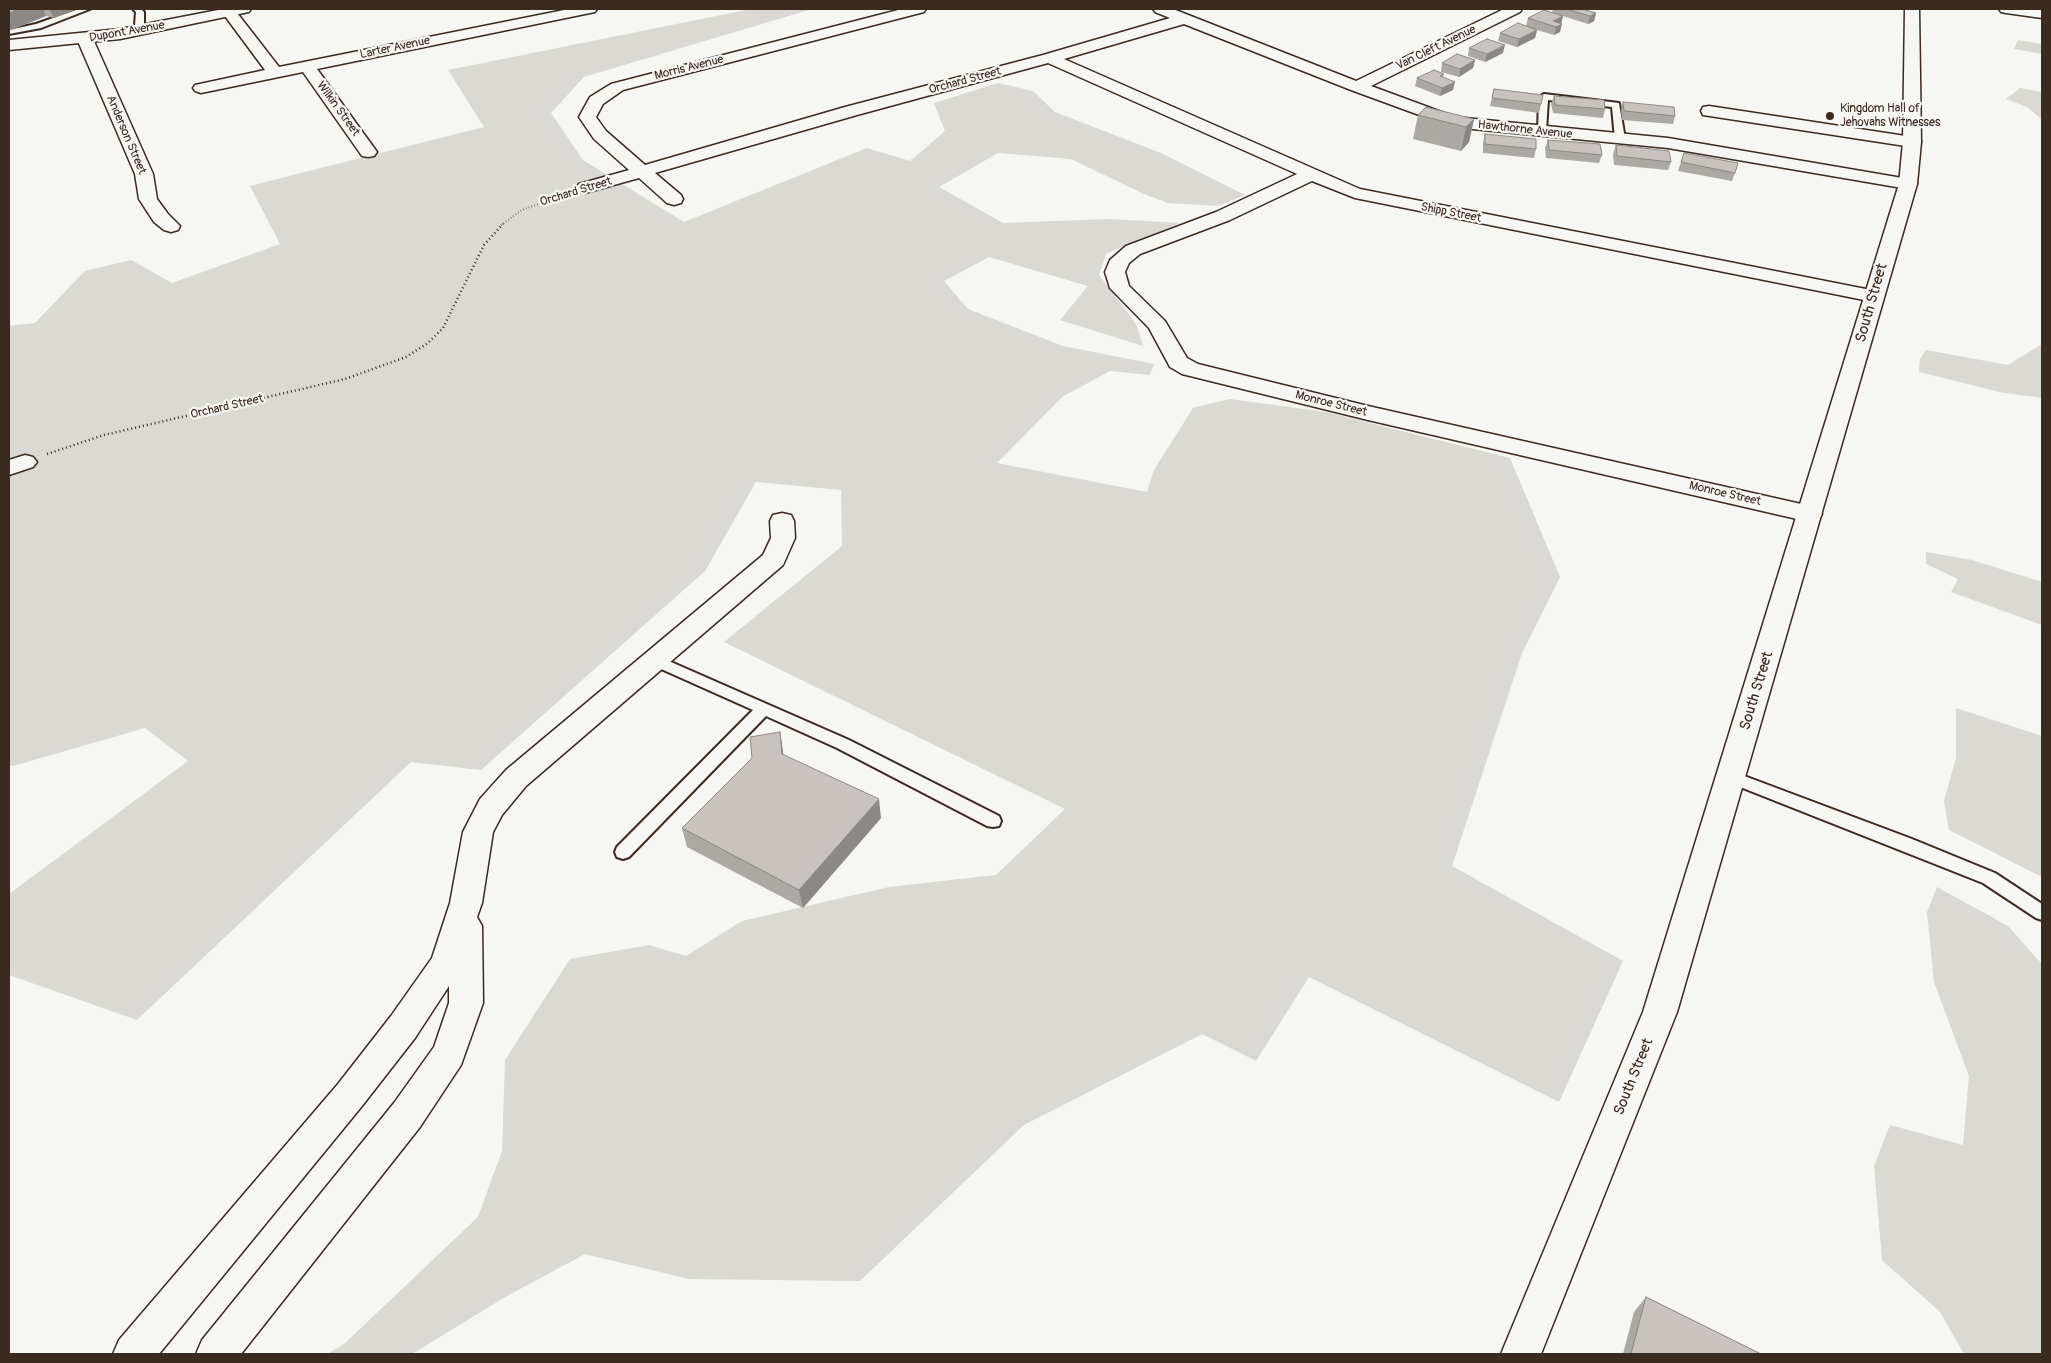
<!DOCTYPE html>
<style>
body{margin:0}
#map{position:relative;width:2051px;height:1363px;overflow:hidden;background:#f6f6f2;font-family:Pangolin,sans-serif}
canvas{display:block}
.frame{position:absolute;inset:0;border:10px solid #3b2a1e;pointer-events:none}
</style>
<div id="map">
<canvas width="2051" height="1363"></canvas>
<div class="frame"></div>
</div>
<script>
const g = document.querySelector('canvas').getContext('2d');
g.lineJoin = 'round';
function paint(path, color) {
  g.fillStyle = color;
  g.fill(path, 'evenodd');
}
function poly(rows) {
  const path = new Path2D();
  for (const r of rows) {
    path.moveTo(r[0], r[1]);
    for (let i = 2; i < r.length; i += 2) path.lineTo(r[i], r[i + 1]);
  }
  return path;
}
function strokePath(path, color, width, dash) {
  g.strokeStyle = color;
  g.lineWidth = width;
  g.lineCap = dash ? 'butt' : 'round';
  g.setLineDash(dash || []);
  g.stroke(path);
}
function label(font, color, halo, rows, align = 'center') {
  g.font = font + ' Pangolin,sans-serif';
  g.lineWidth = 4.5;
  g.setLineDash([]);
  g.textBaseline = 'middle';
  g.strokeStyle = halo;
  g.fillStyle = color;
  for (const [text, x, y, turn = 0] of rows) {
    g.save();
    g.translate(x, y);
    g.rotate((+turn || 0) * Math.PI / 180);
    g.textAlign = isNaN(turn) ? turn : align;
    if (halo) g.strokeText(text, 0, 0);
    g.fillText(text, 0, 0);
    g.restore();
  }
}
paint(poly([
 [751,9,812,9,584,77,551,113,583,160,684,222,867,148,910,161,945,131,934,103,998,83,1033,91,1055,112,1161,153,1245,195,1218,206,1168,203,1144,194,1071,159,998,153,939,187,1003,223,1109,219,1180,223,1106,254,1099,275,1136,324,1143,346,1060,320,1088,286,989,257,944,281,968,309,1063,346,1154,364,1150,375,1110,371,1062,397,997,463,1147,492,1154,470,1193,408,1230,399,1326,412,1510,458,1560,577,1522,653,1452,866,1623,961,1559,1102,1309,977,1256,1061,1202,1034,1024,1125,860,1281,689,1279,585,1254,507,1296,412,1354,327,1354,344,1344,478,1217,502,1151,505,1060,570,959,649,945,686,956,742,921,889,887,996,875,1065,809,724,642,842,546,841,490,756,482,705,571,481,770,411,762,137,1020,9,975,9,894,188,761,145,728,13,766,9,765,9,326,35,323,85,271,131,260,172,283,280,244,250,186,484,127,448,70],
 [2018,40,2042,44,2042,54,2014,49],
 [2020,88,2042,92,2042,120,2027,107,2006,99],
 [2042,344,2042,398,1999,392,1919,372,1920,359,1926,350,2008,365],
 [1926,552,1972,560,2042,582,2042,625,1951,592,1958,579,1926,564],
 [1956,708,2042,736,2042,877,1949,830,1944,801,1956,758],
 [1937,887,2008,926,2042,964,2042,1354,1964,1354,1940,1312,1882,1260,1874,1166,1890,1125,1963,1145,1969,1076,1934,982,1927,912]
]), '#dad9d3');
const service = poly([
 [79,9,90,9,41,28,9,34,9,30,36,24,79,9],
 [133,9,141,9,144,12,144,32,137,30,135,25,136,12,133,9],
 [1544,94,1619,103,1625,139,1620,142,1615,139,1612,107,1548,100,1546,131,1544,133,1538,133,1539,97,1544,94],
 [655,655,849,740,999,816,1001,821,999,826,993,827,987,826,837,748,766,716,629,857,623,859,617,857,615,852,617,847,753,710,650,664,648,660,650,656,655,655],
 [1731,771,1912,839,1995,873,2042,904,2042,920,2036,918,1983,883,1725,781,1723,777,1725,773,1731,771]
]);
const minor = poly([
 [224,9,234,9,279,67,569,9,597,9,595,12,590,13,317,69,377,152,374,156,368,157,362,156,303,72,201,93,195,91,193,88,195,85,265,70,222,12,224,9],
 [902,9,926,9,924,12,623,90,603,104,596,117,606,131,645,165,845,107,1043,55,1170,18,1155,12,1153,9,1173,9,1356,81,1504,9,1522,9,1520,12,1371,86,1455,117,1668,138,1914,180,1917,184,1914,188,1908,189,1668,148,1452,127,1351,90,1184,24,1064,59,1360,189,1881,292,1884,296,1881,300,1874,302,1355,198,1312,181,1230,220,1140,254,1129,263,1125,272,1129,286,1165,321,1187,358,1198,364,1368,406,1810,506,1819,509,1822,514,1819,519,1810,522,1368,420,1182,374,1170,367,1149,328,1110,288,1105,272,1110,260,1126,246,1216,212,1297,174,1048,63,857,115,655,173,681,195,683,199,681,203,674,205,667,203,639,178,585,193,579,192,576,188,579,184,629,170,594,139,579,117,590,97,611,84,902,9],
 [1999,9,2042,10,2042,18,2006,13,2001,12,1999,9],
 [85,34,90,36,93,39,153,174,157,199,168,214,180,226,178,230,171,232,164,230,154,222,139,199,135,174,77,39,80,36,85,34],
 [1709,106,1912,137,1918,138,1921,142,1918,146,1912,147,1703,115,1701,111,1703,107,1709,106],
 [25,455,33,457,37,462,33,467,9,475,9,460,25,455],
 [782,513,791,515,794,521,795,538,783,565,526,786,502,815,493,832,482,903,477,917,482,926,483,1003,461,1065,420,1127,241,1354,196,1354,202,1340,394,1103,434,1047,449,1003,449,986,415,1038,362,1106,159,1354,113,1354,119,1340,338,1084,391,1016,432,958,450,903,463,832,480,799,506,770,763,555,771,538,770,521,773,515,782,513]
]);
const tertiary = poly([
 [223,9,251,9,249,12,244,13,120,39,9,50,9,40,120,29,223,9],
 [1905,9,1919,9,1921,142,1917,184,1677,1012,1541,1354,1501,1354,1643,1012,1899,184,1903,142,1905,9]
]);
strokePath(service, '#3b2a1e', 4);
strokePath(minor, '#3b2a1e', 3);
strokePath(tertiary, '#3b2a1e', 3);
strokePath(poly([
 [501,225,522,210,565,194]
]), '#3b2a1e', 2, [0.5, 2.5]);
strokePath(poly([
 [47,454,104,435,345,379,406,357,428,343,443,328,484,245,503,224]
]), '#3b2a1e', 2.5, [1, 3]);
paint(service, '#f6f6f2');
paint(minor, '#f6f6f2');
paint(tertiary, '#f6f6f2');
paint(poly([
 [9,9,76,9,54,18,46,16,11,30,9,30],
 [1553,9,1586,9,1586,10,1596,13,1594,21,1588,24,1563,16,1561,23,1560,32,1554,35,1537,30,1535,38,1517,47,1498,41,1500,33,1526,26,1528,18,1552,13],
 [1469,48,1503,53,1485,62,1468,56],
 [1475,60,1473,68,1459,77,1441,72,1442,63],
 [1444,74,1443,77,1453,90,1440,96,1415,86,1417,78],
 [1494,89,1541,104,1539,113,1490,106],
 [1554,96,1605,109,1603,118,1553,113,1551,104],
 [1623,102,1675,116,1673,124,1622,120,1621,110],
 [1418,115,1474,119,1469,142,1461,151,1413,139],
 [1485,134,1536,149,1534,158,1483,153,1483,143],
 [1548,140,1602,155,1599,163,1546,158,1545,148],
 [1616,145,1671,162,1668,170,1614,165,1613,154],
 [1684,153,1735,173,1732,181,1678,171],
 [780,732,783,754,881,818,803,908,687,847,682,828],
 [1646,1297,1761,1354,1623,1354,1634,1312]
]), '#aca8a3');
paint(poly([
 [19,9,43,9,46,16,11,30,9,26,9,13],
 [49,9,76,9,54,18],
 [1596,13,1594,21,1588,24,1590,16],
 [1563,16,1561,24,1553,21],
 [1562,24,1560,32,1554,35,1556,27],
 [1537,30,1535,38,1517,47,1519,39],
 [1505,45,1503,53,1485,62,1487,54],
 [1475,60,1473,68,1459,77,1460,69],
 [1455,82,1453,90,1440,96,1442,88],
 [1474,119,1469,142,1461,151,1466,127],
 [780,732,783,751,785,772,782,754],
 [879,799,881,818,803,908,799,890]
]), '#8c8885');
const building = poly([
 [9,9,19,9,9,13,9,9],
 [1566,9,1582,9,1596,13,1590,16,1566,9],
 [1544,10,1563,16,1553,21,1562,24,1556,27,1528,18,1544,10],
 [1518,23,1537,30,1519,39,1500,33,1518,23],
 [1487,39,1505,45,1487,54,1469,48,1487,39],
 [1457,54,1475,60,1460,69,1442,63,1457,54],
 [1434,70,1444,74,1440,76,1455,82,1442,88,1417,78,1434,70],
 [1494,89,1543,95,1541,104,1492,98,1494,89],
 [1554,96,1604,100,1605,109,1555,105,1554,96],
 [1623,102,1674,107,1675,116,1624,111,1623,102],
 [1426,107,1474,119,1466,127,1418,115,1426,107],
 [1485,134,1536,139,1536,149,1485,144,1485,134],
 [1548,140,1600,144,1602,155,1549,150,1548,140],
 [1616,145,1669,151,1671,162,1617,156,1616,145],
 [1684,153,1738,163,1735,173,1681,162,1684,153],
 [780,732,782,754,879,799,799,890,682,828,752,758,750,737,780,732],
 [1646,1297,1761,1354,1631,1354,1646,1297]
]);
paint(building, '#c8c3be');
strokePath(building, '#8c8885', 1);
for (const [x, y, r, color] of [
 [1830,116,5,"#3b2a1e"]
]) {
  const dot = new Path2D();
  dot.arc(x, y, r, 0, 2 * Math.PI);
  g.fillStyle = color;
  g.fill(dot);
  strokePath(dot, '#f6f6f2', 2);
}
label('12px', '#3b2a1e', '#f6f6f2', [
 ["Dupont Avenue",127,32,-10],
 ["Larter Avenue",395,48,-12],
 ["Van Cleft Avenue",1436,48,-26],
 ["Morris Avenue",689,68,-14],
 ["Orchard Street",965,81,-15],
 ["Wilkin Street",338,109,54],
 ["Hawthorne Avenue",1525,130,6],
 ["Anderson Street",126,135,67],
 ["Orchard Street",576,192,-17],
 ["Shipp Street",1451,213,11],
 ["Monroe Street",1331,404,14],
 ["Orchard Street",227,407,-13],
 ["Monroe Street",1725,494,13]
]);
label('12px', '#3b2a1e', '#f6f6f2', [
 ["Kingdom Hall of",1840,109],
 ["Jehovahs Witnesses",1840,123]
], 'left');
label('15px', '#3b2a1e', '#f6f6f2', [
 ["South Street",1872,303,-74],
 ["South Street",1757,691,-73],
 ["South Street",1634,1077,-68]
]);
</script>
